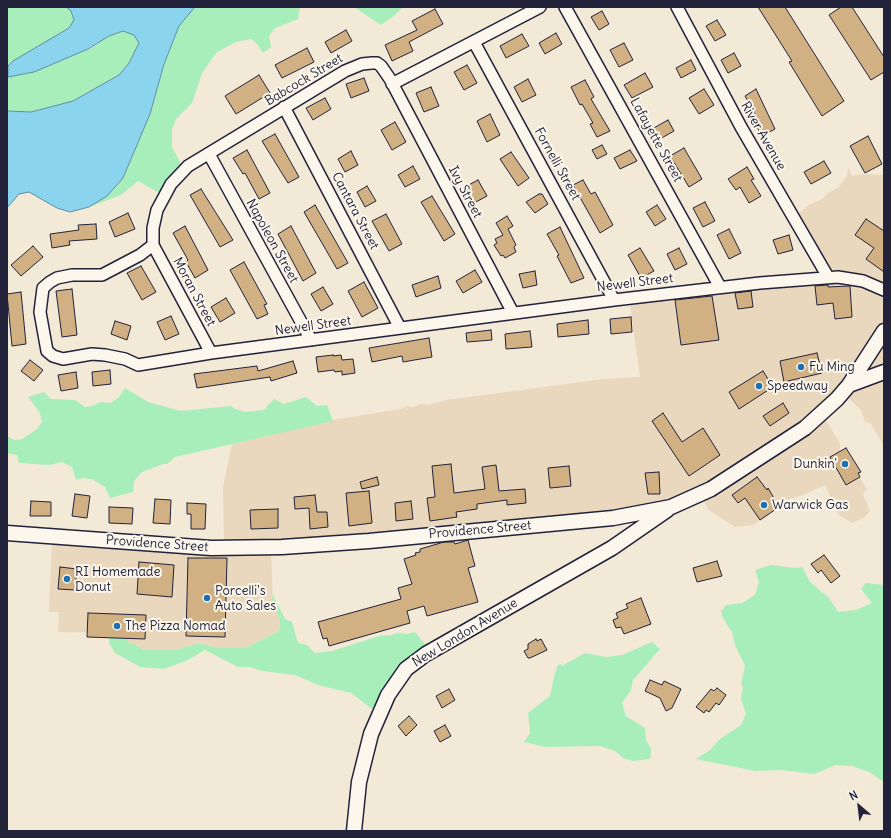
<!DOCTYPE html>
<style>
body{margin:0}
#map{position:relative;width:891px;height:838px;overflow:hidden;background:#f3e9d7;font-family:Delius,sans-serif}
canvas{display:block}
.frame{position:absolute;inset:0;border:8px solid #22223b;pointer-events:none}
.north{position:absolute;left:839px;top:786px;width:40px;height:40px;-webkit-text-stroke:3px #fbf7ec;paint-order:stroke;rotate:332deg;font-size:11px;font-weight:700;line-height:16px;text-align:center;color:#22223b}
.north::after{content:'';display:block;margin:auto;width:14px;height:18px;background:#22223b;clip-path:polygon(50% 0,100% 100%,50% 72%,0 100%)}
</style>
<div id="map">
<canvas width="891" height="838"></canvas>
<div class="frame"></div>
<div class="north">N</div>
</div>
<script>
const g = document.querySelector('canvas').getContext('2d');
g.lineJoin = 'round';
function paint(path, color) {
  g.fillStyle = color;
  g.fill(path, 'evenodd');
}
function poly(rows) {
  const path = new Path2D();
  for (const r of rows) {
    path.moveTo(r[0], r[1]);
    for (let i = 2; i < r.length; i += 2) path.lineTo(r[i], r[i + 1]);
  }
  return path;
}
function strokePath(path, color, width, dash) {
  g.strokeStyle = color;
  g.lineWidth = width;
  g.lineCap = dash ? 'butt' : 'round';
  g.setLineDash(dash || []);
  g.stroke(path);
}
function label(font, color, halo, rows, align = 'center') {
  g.font = font + ' Delius,sans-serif';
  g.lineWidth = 4;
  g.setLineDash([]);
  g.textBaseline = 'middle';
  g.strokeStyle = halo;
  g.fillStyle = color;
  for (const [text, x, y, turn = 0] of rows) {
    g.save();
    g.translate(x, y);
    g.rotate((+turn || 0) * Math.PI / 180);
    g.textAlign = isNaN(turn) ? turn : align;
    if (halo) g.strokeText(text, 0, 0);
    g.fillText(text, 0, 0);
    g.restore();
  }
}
paint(poly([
 [848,167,852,176,862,174,884,175,884,446,871,424,865,422,861,410,844,394,822,414,840,443,840,459,857,473,867,489,863,494,870,511,864,518,852,523,839,515,825,485,803,495,780,502,771,510,770,514,753,525,735,527,709,510,699,493,672,507,271,547,273,604,280,620,279,631,245,648,217,648,199,643,176,650,144,650,134,644,129,643,125,639,131,633,58,632,59,612,49,612,52,537,224,544,223,487,232,444,338,419,401,409,407,406,413,407,421,404,427,405,446,400,604,379,640,377,629,298,822,277,796,216,810,204,821,200,828,193,838,188,847,176]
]), '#e9d8be');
paint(poly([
 [7,7,66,7,71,11,74,20,69,28,43,44,88,50,109,36,123,31,134,35,139,43,129,63,119,75,73,101,31,112,7,111],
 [195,7,300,7,298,19,275,28,269,36,271,47,263,53,257,44,251,39,236,42,217,52,202,73,192,103,176,119,172,129,172,147,183,168,163,195,138,181,121,195,89,207,107,196,123,178,150,114,164,64,179,26],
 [354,7,403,7,394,16,381,25],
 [125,388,148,402,181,411,231,406,235,409,246,412,264,410,274,399,284,404,306,397,317,406,327,405,333,421,175,457,167,464,163,464,142,472,134,481,133,492,110,498,105,487,92,479,82,478,76,480,72,467,62,462,49,465,19,463,17,455,7,453,7,436,14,440,22,439,37,429,42,422,40,413,28,397,44,392,51,399,75,400,85,407,92,406,101,402,111,403,119,397],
 [771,565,794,568,802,567,810,582,829,598,838,612,856,610,872,603,861,589,866,583,884,585,884,782,869,772,852,766,836,765,814,774,781,770,755,771,696,759,710,750,720,739,741,725,746,714,741,699,743,686,741,685,745,666,735,645,732,632,723,618,721,611,726,605,742,603,755,595,759,582,755,570],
 [272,593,285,619,292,622,298,643,307,645,315,653,332,651,379,636,392,635,397,633,408,634,415,632,429,649,383,693,372,709,351,693,318,685,295,675,262,671,250,667,238,667,205,650,186,661,163,669,140,667,115,653,109,643,110,636,131,633,126,639,129,643,134,644,144,650,176,650,199,643,217,648,245,648,279,631,280,620,273,604],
 [652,642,660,649,633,680,631,690,622,703,626,716,645,728,646,740,651,749,650,759,633,761,623,758,615,751,600,746,545,747,524,742,530,733,528,713,550,696,555,673,558,665,561,664,562,666,585,653,606,657,622,655]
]), '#a8eeba');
const water = poly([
 [66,7,195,7,179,26,164,64,150,114,123,178,107,196,89,207,70,212,57,208,29,192,19,194,7,208,7,111,31,112,73,101,119,75,129,63,139,43,134,35,123,31,109,36,88,49,34,72,8,77,8,66,13,61,69,28,74,20,71,11,66,7]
]);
paint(water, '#8bd4ed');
strokePath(water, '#618da6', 1);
const building = poly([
 [758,7,785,7,844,101,822,116,789,62,792,61,758,7],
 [841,7,852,7,884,57,884,72,871,80,829,15,841,7],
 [435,9,443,24,409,42,413,51,392,61,385,45,417,30,412,21,435,9],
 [602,11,609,24,599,30,591,17,602,11],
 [717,20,726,35,715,41,706,26,717,20],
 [346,30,352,41,331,53,325,42,346,30],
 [556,33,562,44,545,54,539,43,556,33],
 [522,34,529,46,506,58,500,46,522,34],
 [624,43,633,60,619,67,610,50,624,43],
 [307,48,314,62,282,78,275,65,307,48],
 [734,53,741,66,728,73,721,60,734,53],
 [691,60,696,70,681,78,676,68,691,60],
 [467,65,477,83,464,90,454,72,467,65],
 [645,73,653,87,632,98,624,85,645,73],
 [259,75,270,93,236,114,225,96,259,75],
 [364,78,369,91,351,98,346,84,364,78],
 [528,79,536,95,522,102,514,87,528,79],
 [585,80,594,97,591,99,610,131,597,137,590,124,593,123,582,104,580,105,571,87,585,80],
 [431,87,439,106,424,112,416,93,431,87],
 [704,89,714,105,699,114,689,98,704,89],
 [756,89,775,129,762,136,755,123,759,121,745,96,756,89],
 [325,98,331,109,313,120,306,108,325,98],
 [490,114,500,135,487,142,477,121,490,114],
 [668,120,674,131,658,140,652,129,668,120],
 [395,122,406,142,392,150,381,130,395,122],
 [275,134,299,177,288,183,262,141,275,134],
 [868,136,882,164,865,173,850,146,868,136],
 [602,145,607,154,597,159,592,150,602,145],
 [684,148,702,179,689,187,670,156,684,148],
 [247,150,270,193,259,199,245,173,243,174,233,158,247,150],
 [630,150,637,161,620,169,614,158,630,150],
 [351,151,358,165,345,172,338,159,351,151],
 [511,152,529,178,518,186,500,159,511,152],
 [824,161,831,173,811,184,804,172,824,161],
 [413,166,420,179,405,187,398,175,413,166],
 [747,167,754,179,751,180,761,196,749,203,740,187,736,190,728,179,747,167],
 [478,180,487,196,474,203,465,187,478,180],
 [583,180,591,194,595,192,613,225,600,233,573,185,583,180],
 [367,186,376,201,365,207,357,192,367,186],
 [201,189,233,240,220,247,190,195,201,189],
 [539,194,542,194,548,204,535,213,526,202,539,194],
 [432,196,455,234,444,241,421,202,432,196],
 [705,202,715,221,703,227,693,208,705,202],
 [315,205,348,263,337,269,304,212,315,205],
 [657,205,666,219,655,226,646,212,657,205],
 [128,213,135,229,115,237,109,222,128,213],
 [386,214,402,244,389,251,372,221,386,214],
 [507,216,513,226,508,229,516,245,514,247,516,252,505,258,503,255,501,256,494,245,497,243,495,239,503,235,496,223,507,216],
 [866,219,884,231,884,272,866,259,874,248,855,235,866,219],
 [96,224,97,239,69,241,70,245,52,248,50,234,79,230,78,225,96,224],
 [185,226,208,270,195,278,186,262,188,260,173,233,185,226],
 [291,226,316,273,303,281,278,234,291,226],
 [560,227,584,278,571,283,557,256,559,255,547,234,560,227],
 [729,229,741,253,729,259,717,235,729,229],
 [789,235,793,250,778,254,773,240,789,235],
 [33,246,43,257,21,276,11,265,33,246],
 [640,248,654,271,641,278,628,255,640,248],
 [679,248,687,264,675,270,667,254,679,248],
 [244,262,267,304,264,305,268,314,257,319,230,270,244,262],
 [141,266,156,292,142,300,127,273,141,266],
 [475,270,482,282,463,293,456,281,475,270],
 [535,271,537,285,523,288,519,274,535,271],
 [438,276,441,288,416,297,412,285,438,276],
 [364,282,378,308,362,317,348,291,364,282],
 [828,285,828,287,850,286,852,317,835,319,833,303,817,305,815,286,828,285],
 [323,287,333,304,321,311,311,294,323,287],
 [72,289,77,335,62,337,56,291,72,289],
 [751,291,753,307,738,309,735,293,751,291],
 [21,292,26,344,12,346,7,294,21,292],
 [712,296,719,340,681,345,675,300,712,296],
 [226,298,235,313,220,322,211,307,226,298],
 [171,316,179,334,165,340,157,322,171,316],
 [631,317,632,332,611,334,610,319,631,317],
 [588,320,589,334,558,337,557,324,588,320],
 [115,321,131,326,127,340,111,334,115,321],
 [491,330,492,340,467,342,466,333,491,330],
 [530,331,532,347,506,349,505,334,530,331],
 [429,338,432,357,403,362,402,356,372,362,369,348,429,338],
 [817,353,822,373,784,382,780,361,817,353],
 [333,355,333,356,341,355,342,360,353,359,355,373,342,375,342,371,335,372,334,370,318,372,316,357,333,355],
 [30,360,43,370,34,381,21,371,30,360],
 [293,361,297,373,271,381,270,377,197,388,194,374,257,366,258,371,293,361],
 [110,370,111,384,93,386,92,372,110,370],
 [763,371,773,387,739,409,729,392,763,371],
 [76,372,78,388,61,391,58,375,76,372],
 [783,403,789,413,770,426,763,416,783,403],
 [663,413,682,442,703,428,720,455,689,476,652,421,663,413],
 [846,448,861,472,858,473,860,477,846,485,830,457,846,448],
 [451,464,454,493,485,489,482,467,496,465,499,491,525,489,526,503,507,505,507,500,477,504,477,509,456,512,457,517,430,521,427,498,435,497,432,466,451,464],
 [569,466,571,486,550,488,548,468,569,466],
 [659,472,660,494,648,494,645,473,659,472],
 [377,477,379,485,362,489,360,482,377,477],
 [757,477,767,490,768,488,779,507,760,520,745,498,738,503,732,495,757,477],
 [369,491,372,523,349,526,346,493,369,491],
 [75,494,90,496,87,518,72,516,75,494],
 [315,495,317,512,327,512,328,527,310,529,309,508,295,509,294,497,315,495],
 [155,499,171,500,170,524,153,523,155,499],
 [31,501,51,502,51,516,30,516,31,501],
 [411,501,413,519,396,521,395,503,411,501],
 [187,503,206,504,205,529,191,529,191,514,187,514,187,503],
 [109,507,133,508,132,524,109,523,109,507],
 [278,509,278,528,251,529,250,510,278,509],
 [468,540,475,566,468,568,478,602,427,616,424,606,407,611,410,623,329,646,327,638,323,639,318,622,401,599,398,588,412,584,404,559,416,555,415,553,420,552,420,549,444,542,454,542,455,544,468,540],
 [824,555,840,576,831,583,821,570,818,573,811,564,824,555],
 [188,558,227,558,225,637,186,636,188,558],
 [717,561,722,576,697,582,693,568,717,561],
 [139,562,174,565,172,597,137,594,139,562],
 [60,567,77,569,75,590,58,589,60,567],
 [641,598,651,624,624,634,621,627,616,628,613,620,618,618,616,613,628,608,626,604,641,598],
 [88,613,146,615,145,639,87,637,88,613],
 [536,639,537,641,541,639,547,650,530,658,528,658,524,651,528,649,528,644,536,639],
 [650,680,662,685,664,681,681,689,672,708,666,711,660,698,645,691,650,680],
 [717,688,726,695,719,705,716,703,709,712,706,710,704,713,696,707,711,689,714,691,717,688],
 [449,689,455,700,442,708,436,696,449,689],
 [409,716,417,725,406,736,398,726,409,716],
 [445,725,451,736,440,742,434,731,445,725]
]);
paint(building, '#d1b184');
strokePath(building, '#22223b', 1);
const minor = poly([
 [565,7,720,287],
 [677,7,741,127,828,277],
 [474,42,614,300],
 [392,84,540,7],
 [284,107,400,328],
 [209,154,311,340],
 [153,245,211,353],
 [513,313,390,79,381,66,377,63,372,63,362,64,345,71,188,166,171,184,157,210,153,228,153,245,140,255,102,275,72,275,57,278,50,282,43,288,40,312,47,351,53,356,63,359,92,354,105,355,125,359,138,365,211,353,614,300,760,283,838,277,863,281,884,290]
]);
const major = poly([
 [849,385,884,372],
 [7,533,211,548,282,547,369,541,613,518,671,507,711,489,805,428,837,399,849,385,884,331],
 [354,831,359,782,371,734,388,695,406,669,426,654,612,548,667,510]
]);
strokePath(minor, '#22223b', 14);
strokePath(major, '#22223b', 17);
strokePath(minor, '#fbf7ec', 11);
strokePath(major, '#fbf7ec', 14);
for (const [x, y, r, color] of [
 [801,367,4,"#1f6fb2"],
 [759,386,4,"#1f6fb2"],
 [845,464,4,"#1f6fb2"],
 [764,505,4,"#1f6fb2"],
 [67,579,4,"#1f6fb2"],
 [207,598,4,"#1f6fb2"],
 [117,626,4,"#1f6fb2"]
]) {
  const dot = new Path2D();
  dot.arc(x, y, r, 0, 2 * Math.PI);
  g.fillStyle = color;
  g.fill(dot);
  strokePath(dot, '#fbf7ec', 1.5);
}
label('13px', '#22223b', '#fbf7ec', [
 ["Babcock Street",304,80,-31],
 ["River Avenue",763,136,60],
 ["Lafayette Street",656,140,61],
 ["Fornelli Street",557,164,61],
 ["Ivy Street",465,192,62],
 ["Cantara Street",355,211,62],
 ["Napoleon Street",272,241,61],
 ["Newell Street",635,283,-7],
 ["Moran Street",194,292,62],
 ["Newell Street",313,326,-8],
 ["Providence Street",480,530,-5],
 ["Providence Street",157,544,4],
 ["New London Avenue",465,633,-31]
]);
label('13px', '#22223b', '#fbf7ec', [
 ["Fu Ming",809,367],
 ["Speedway",767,386],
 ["Dunkin'",837,464,"right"],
 ["Warwick Gas",772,505],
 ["RI Homemade",75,572],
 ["Donut",75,587],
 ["Porcelli's",215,591],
 ["Auto Sales",215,606],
 ["The Pizza Nomad",125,626]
], 'left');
</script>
